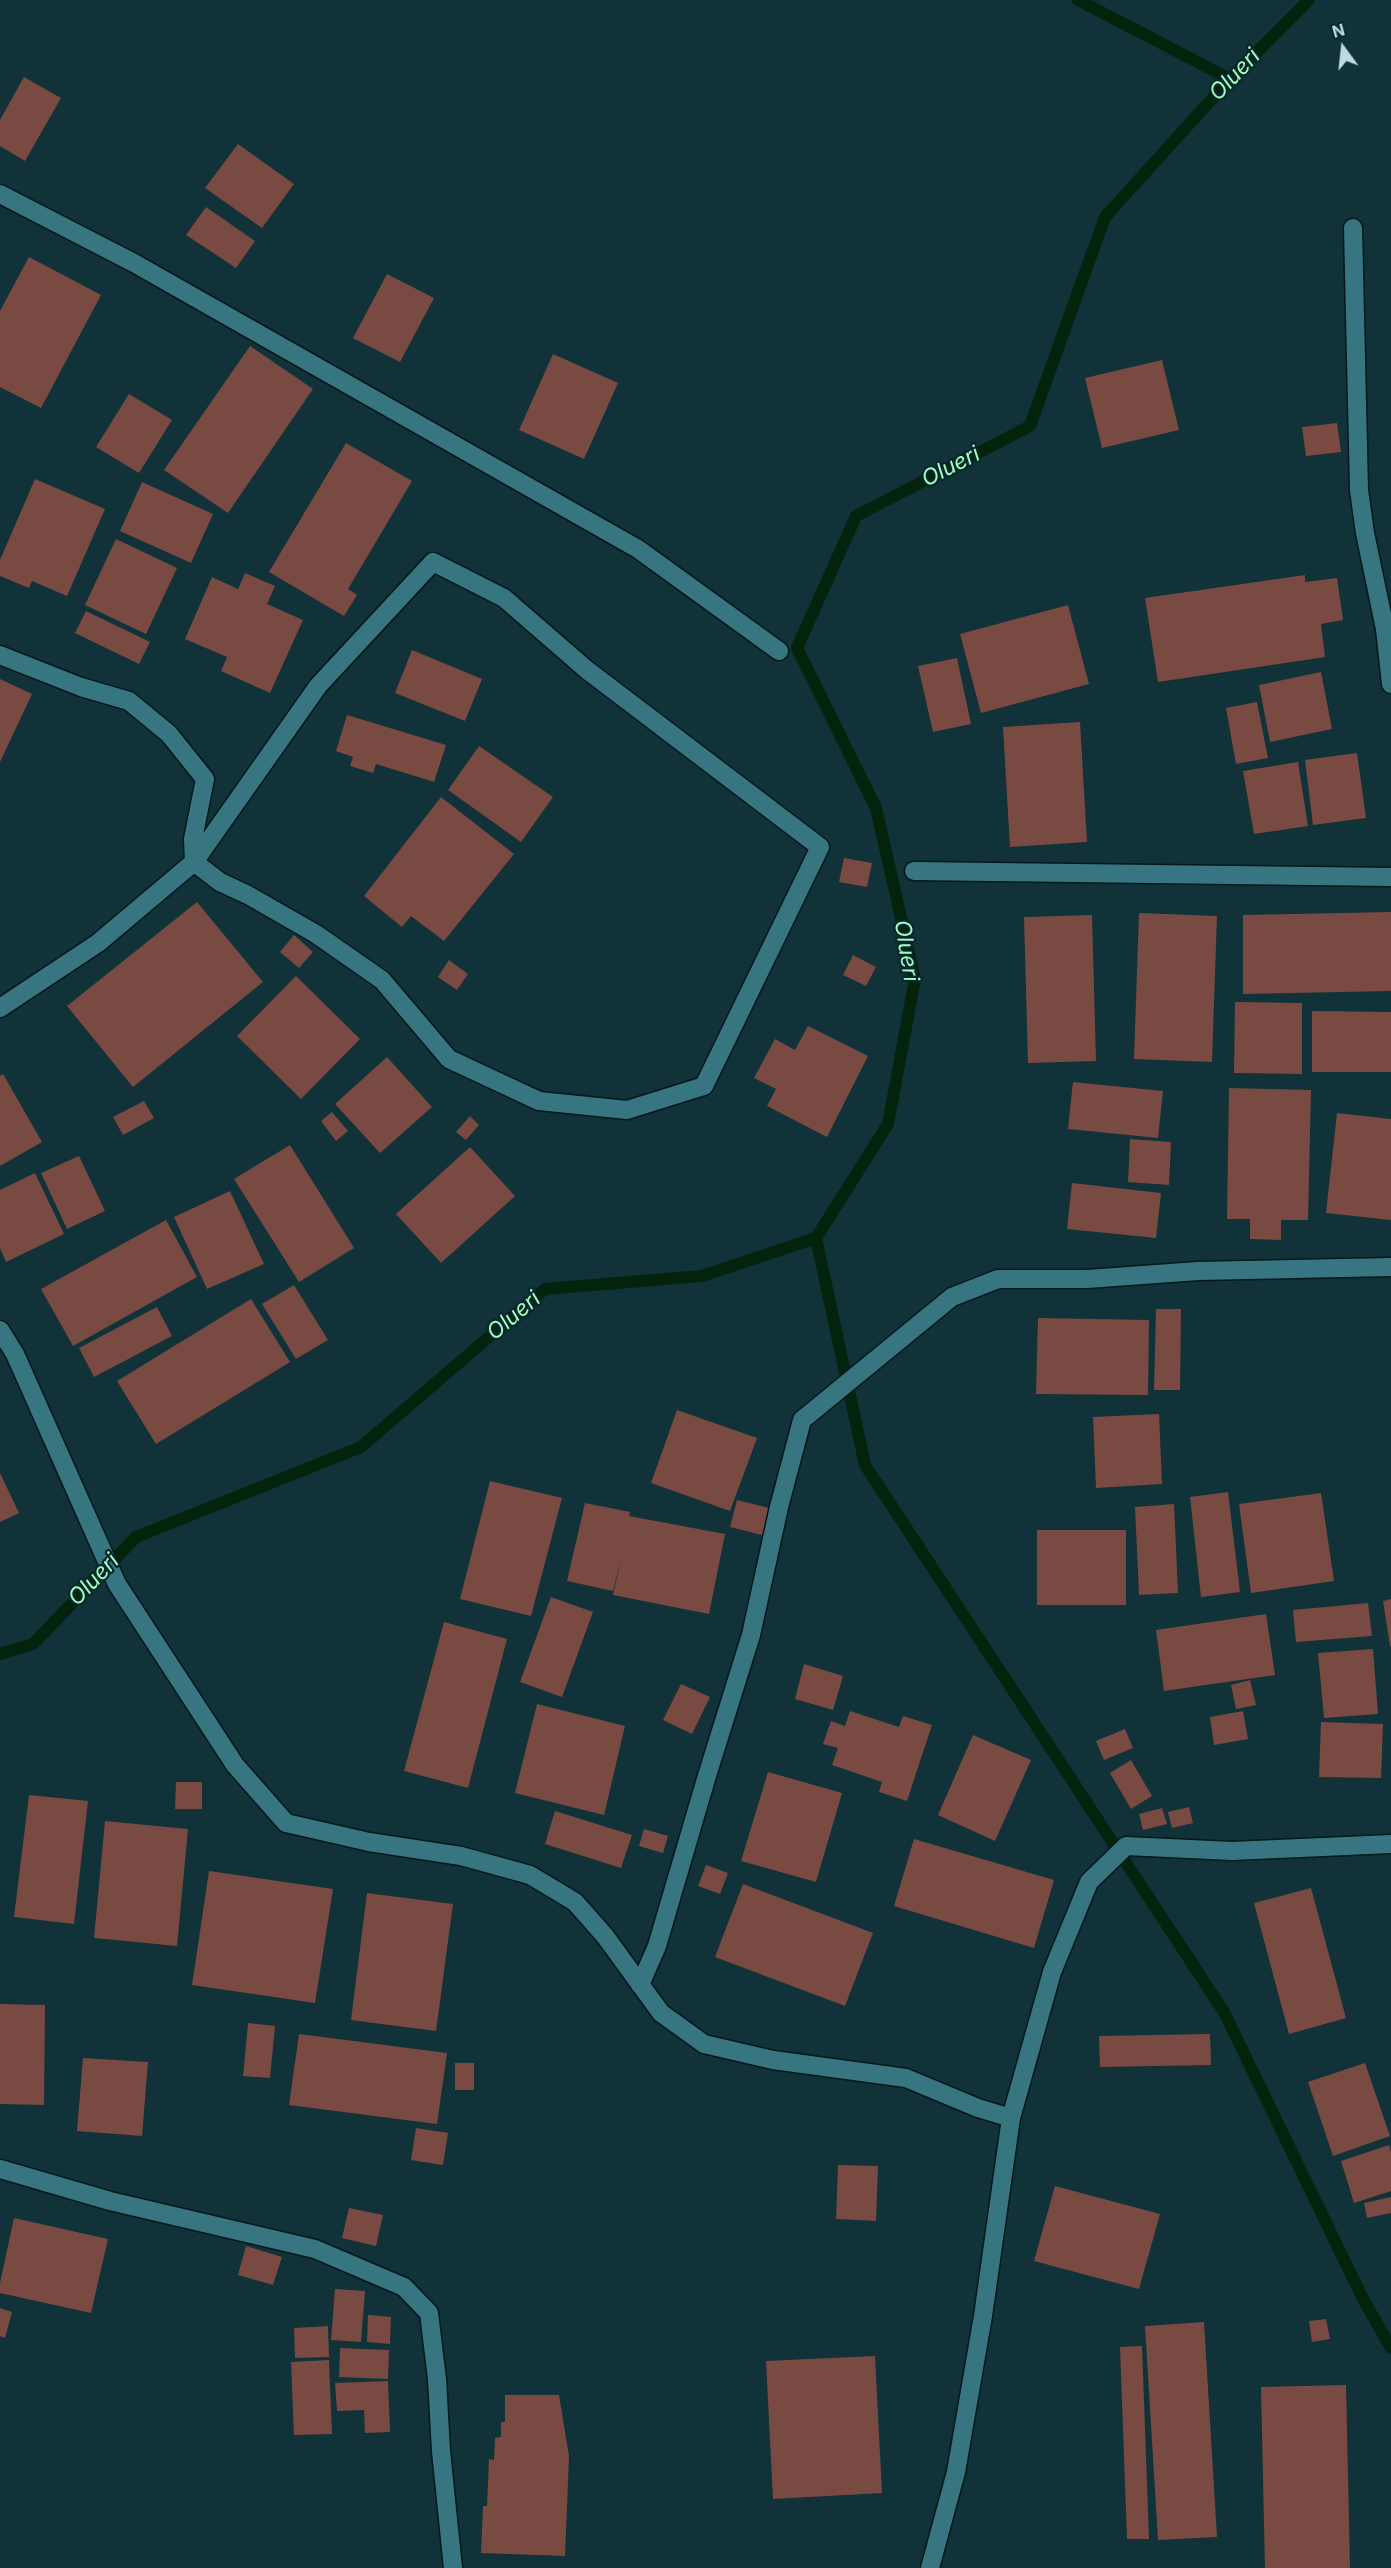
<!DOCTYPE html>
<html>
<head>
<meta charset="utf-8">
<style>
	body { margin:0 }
	#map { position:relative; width:1391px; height:2568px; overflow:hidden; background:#103238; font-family:Inter,sans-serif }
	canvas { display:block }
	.north { position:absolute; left:1313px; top:18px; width:60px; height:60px; -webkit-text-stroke:4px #05282e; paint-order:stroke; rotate:345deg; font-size:16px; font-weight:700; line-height:24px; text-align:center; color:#bddce2 }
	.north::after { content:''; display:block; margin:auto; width:21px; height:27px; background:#bddce2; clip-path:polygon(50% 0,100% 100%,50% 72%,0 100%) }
</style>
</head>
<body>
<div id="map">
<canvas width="1391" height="2568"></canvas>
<div class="north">N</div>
</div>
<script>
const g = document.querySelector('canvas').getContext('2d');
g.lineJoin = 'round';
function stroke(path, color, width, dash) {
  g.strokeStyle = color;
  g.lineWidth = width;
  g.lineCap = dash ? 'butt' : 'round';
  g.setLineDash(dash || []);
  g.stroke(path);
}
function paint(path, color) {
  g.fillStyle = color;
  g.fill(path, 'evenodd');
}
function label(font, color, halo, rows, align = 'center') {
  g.font = font + ' Inter,sans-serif';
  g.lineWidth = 4.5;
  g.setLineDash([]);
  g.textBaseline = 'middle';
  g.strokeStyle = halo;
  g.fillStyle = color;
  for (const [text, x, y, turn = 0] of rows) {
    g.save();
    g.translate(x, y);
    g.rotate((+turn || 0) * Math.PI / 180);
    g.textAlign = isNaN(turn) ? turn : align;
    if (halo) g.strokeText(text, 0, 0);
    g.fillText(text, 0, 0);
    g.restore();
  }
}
stroke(new Path2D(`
	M1078,0l152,79
	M816,1238l49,227 359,547 139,287 28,49
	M0,1654l33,-10 103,-107 225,-90 184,-158 157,-13 114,-38 72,-114 27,-145 -39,-171 -79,-160 59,-132 174,-90 75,-209 125,-138 79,-79`), '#03230d', 12);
paint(new Path2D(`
	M24,77l37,21 -36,63 -25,-15v-26z
	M238,144l56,40 -32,44 -57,-40z
	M206,207l49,34 -19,27 -50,-33z
	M29,257l72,38 -60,113 -41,-21v-76z
	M387,274l47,24 -34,64 -47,-24z
	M250,346l63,43 -85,124 -64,-43z
	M553,354l65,29 -34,76 -65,-29z
	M1162,360l17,70 -77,18 -17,-70z
	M129,394l43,26 -33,53 -43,-26z
	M1337,423l4,29 -35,4 -4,-29z
	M346,443l66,38 -64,108 9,6 -13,21 -75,-44z
	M35,479l70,30 -38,87 -35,-15 -3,7 -29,-12v-16z
	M142,482l71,32 -22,49 -71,-32z
	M116,539l61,29 -31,66 -61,-29z
	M245,573l30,13 -8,18 36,16 -33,73 -49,-22 6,-14 -42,-18 27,-62 26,12z
	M1305,575v7l32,-4 6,42 -22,4 4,33 -167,25 -13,-84z
	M1068,605l21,79 -108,29 -21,-79z
	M86,611l64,31 -11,22 -64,-31z
	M412,650l70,29 -17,42 -70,-28z
	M957,658l14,66 -38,8 -15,-66z
	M1321,672l11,57 -62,13 -11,-57z
	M0,679l32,15 -32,68z
	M1257,702l11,56 -32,6 -10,-56z
	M347,715l99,30 -12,37 -58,-18 -3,9 -23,-7 3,-9 -17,-6z
	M1080,722l7,120 -77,5 -7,-120z
	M479,746l74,51 -32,45 -73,-52z
	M1357,753l9,65 -53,7 -8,-65z
	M1298,762l10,64 -54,8 -11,-63z
	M441,797l73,57 -70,87 -33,-25 -9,11 -38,-31z
	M844,858l28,5 -5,24 -28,-5z
	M197,902l66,80 -130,105 -66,-81z
	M1391,912v79l-148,3v-79z
	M1139,913l78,3 -5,146 -78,-3z
	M1092,915l4,146 -68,2 -4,-146z
	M294,935l19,17 -14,16 -19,-16z
	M853,955l23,12 -10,19 -23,-11z
	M449,960l19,14 -11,16 -19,-13z
	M296,976l64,63 -59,60 -64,-63z
	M1235,1002l67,1v71l-68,-1z
	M1312,1011l79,1v60h-79z
	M808,1026l60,30 -41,81 -60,-31 9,-17 -22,-11 21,-39 20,11z
	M387,1057l45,50 -52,46 -45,-49z
	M3,1074l39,68 -42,24v-90z
	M1073,1082l90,9 -5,47 -90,-9z
	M1229,1088l82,2 -3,130h-27v20l-31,-1v-20h-23z
	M144,1101l10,17 -31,17 -10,-18z
	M332,1112l16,19 -12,10 -15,-20z
	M1337,1113l54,6v101l-65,-7z
	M470,1116l9,9 -13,15 -10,-8z
	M1130,1139l41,3 -2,43 -41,-3z
	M290,1145l64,103 -55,34 -65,-103z
	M470,1147l45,49 -74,67 -45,-49z
	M79,1156l26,55 -38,18 -26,-56z
	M35,1173l29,61 -58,28 -6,-14v-58z
	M1072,1183l89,10 -5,45 -89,-9z
	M230,1191l34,73 -57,25 -33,-72z
	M166,1220l31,57 -124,69 -32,-57z
	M294,1285l34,55 -32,19 -34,-55z
	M251,1299l39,63 -134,82 -39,-63z
	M157,1307l15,29 -78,41 -15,-29z
	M1156,1309h25l-1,81h-26z
	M1038,1318l111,2 -1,75 -112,-1z
	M677,1410l80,28 -27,73 -79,-28z
	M1159,1414l3,70 -66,4 -3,-71z
	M0,1473l19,40 -19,9z
	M490,1481l72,17 -31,118 -71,-17z
	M1228,1492l12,100 -39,5 -11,-100z
	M1321,1493l13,88 -83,12 -12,-89z
	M737,1500l36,9 -7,27 -36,-9z
	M585,1503l45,9 -1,4 96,18 -16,80 -96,-19 8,-36 -8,32 -46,-10z
	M1174,1504l4,89 -39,2 -4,-88z
	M1037,1530h89v75h-89z
	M551,1597l42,15 -31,85 -42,-15z
	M1391,1599v47h-1l-7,-45z
	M1368,1603l4,33 -76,6 -3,-32z
	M1266,1614l9,61 -111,16 -8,-61z
	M444,1622l63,17 -39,149 -64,-17z
	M1373,1649l5,65 -54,4 -6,-65z
	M804,1664l39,12 -10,34 -38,-11z
	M1250,1680l6,25 -20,4 -5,-24z
	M681,1684l29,13 -18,37 -29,-14z
	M537,1704l88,22 -21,89 -89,-22z
	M850,1711l49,16 4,-11 29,9 -25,76 -28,-9 3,-10 -50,-17 6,-17 -15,-4 8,-23 14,5z
	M1243,1711l5,28 -34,6 -4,-28z
	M1321,1722l62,2 -2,54 -62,-1z
	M1125,1729l8,19 -29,12 -8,-19z
	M973,1735l58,25 -36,81 -57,-26z
	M1131,1760l21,36 -21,13 -21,-36z
	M768,1772l74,21 -26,89 -75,-21z
	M176,1782h26v27h-27z
	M29,1795l59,6 -14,123 -60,-7z
	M1189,1807l4,16 -21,5 -4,-16z
	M1162,1808l5,16 -24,6 -4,-16z
	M555,1811l77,24 -11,33 -76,-24z
	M105,1821l83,8 -11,117 -83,-8z
	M644,1829l24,7 -5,17 -24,-7z
	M914,1839l140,41 -20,68 -140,-42z
	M706,1865l22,8 -8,21 -22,-8z
	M209,1871l124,18 -18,114 -123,-18z
	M743,1884l130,49 -28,73 -130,-49z
	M1311,1888l35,130 -57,16 -35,-131z
	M367,1893l86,11 -17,127 -85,-11z
	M0,2004l45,1 -1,100 -44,-1z
	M248,2023l27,3 -5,52 -27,-2z
	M299,2034l148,19 -10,71 -148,-19z
	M1210,2034l1,31 -111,2 -1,-31z
	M83,2058l65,4 -6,74 -65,-5z
	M455,2063h19v27h-19z
	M1365,2063l25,73 -57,20 -25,-74z
	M416,2128l32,5 -5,32 -32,-5z
	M1389,2145l2,7v39l-37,12 -13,-42z
	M838,2165l40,1 -2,55 -40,-2z
	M1055,2186l105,28 -21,75 -105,-28z
	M1391,2197v16l-24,5 -3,-15z
	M349,2208l34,7 -7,31 -34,-8z
	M14,2218l94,21 -17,74 -91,-20v-10z
	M246,2246l36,11 -9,28 -35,-10z
	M335,2289l30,2 -4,51 -30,-2z
	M0,2308l12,4 -7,26 -5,-2z
	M368,2315l23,2 -1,27 -23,-2z
	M1326,2319l4,20 -18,3 -3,-21z
	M1204,2322l13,215 -59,3 -13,-214z
	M328,2326l1,31 -34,1 -1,-30z
	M1142,2346l7,193h-22l-7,-192z
	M340,2348l49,2 -1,29 -49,-2z
	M875,2356l7,137 -109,6 -7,-138z
	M329,2360l3,74 -38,1 -3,-73z
	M388,2381l2,51 -25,1 -1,-23 -27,1 -2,-28z
	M1346,2385l4,183h-85l-4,-181z
	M505,2395h54l10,61 -4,100 -84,-3 2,-47h4l2,-47 5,1 1,-22 6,-1v-15h4z`), '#794a41');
const street = new Path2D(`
	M0,194l134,69 504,286 141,102
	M1353,228l6,262 6,43 20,96 6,55
	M0,655l81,32 48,14 40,33 36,45 -12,60 1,23 124,-176 115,-124 71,36 83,72 233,177 -116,239 -77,24 -88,-9 -90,-42 -67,-79 -66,-46 -68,-39 -28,-13 -26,-20 -96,81 -98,65
	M914,871l477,6
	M0,1330l15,24 102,230 118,181 51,58 83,19 92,14 69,19 45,27 30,34 56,77 43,31 69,16 133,18 72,30 33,10
	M640,1985l17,-39 49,-167 45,-144 28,-128 23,-87 150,-123 46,-18h89l111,-8 193,-4
	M0,2169l110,32 205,48 89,38 25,26 8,66 4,72 12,117
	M930,2568l26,-96 27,-156 28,-198 41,-146 37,-90 37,-36 106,5 159,-7`);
stroke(street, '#05181c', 21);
stroke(street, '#377681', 18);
label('italic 22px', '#a5fcb9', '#05282e', [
	["Olueri",1235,75,-46],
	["Olueri",951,467,-27],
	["Olueri",906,951,81],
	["Olueri",514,1316,-40],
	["Olueri",94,1580,-46]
]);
</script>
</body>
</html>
